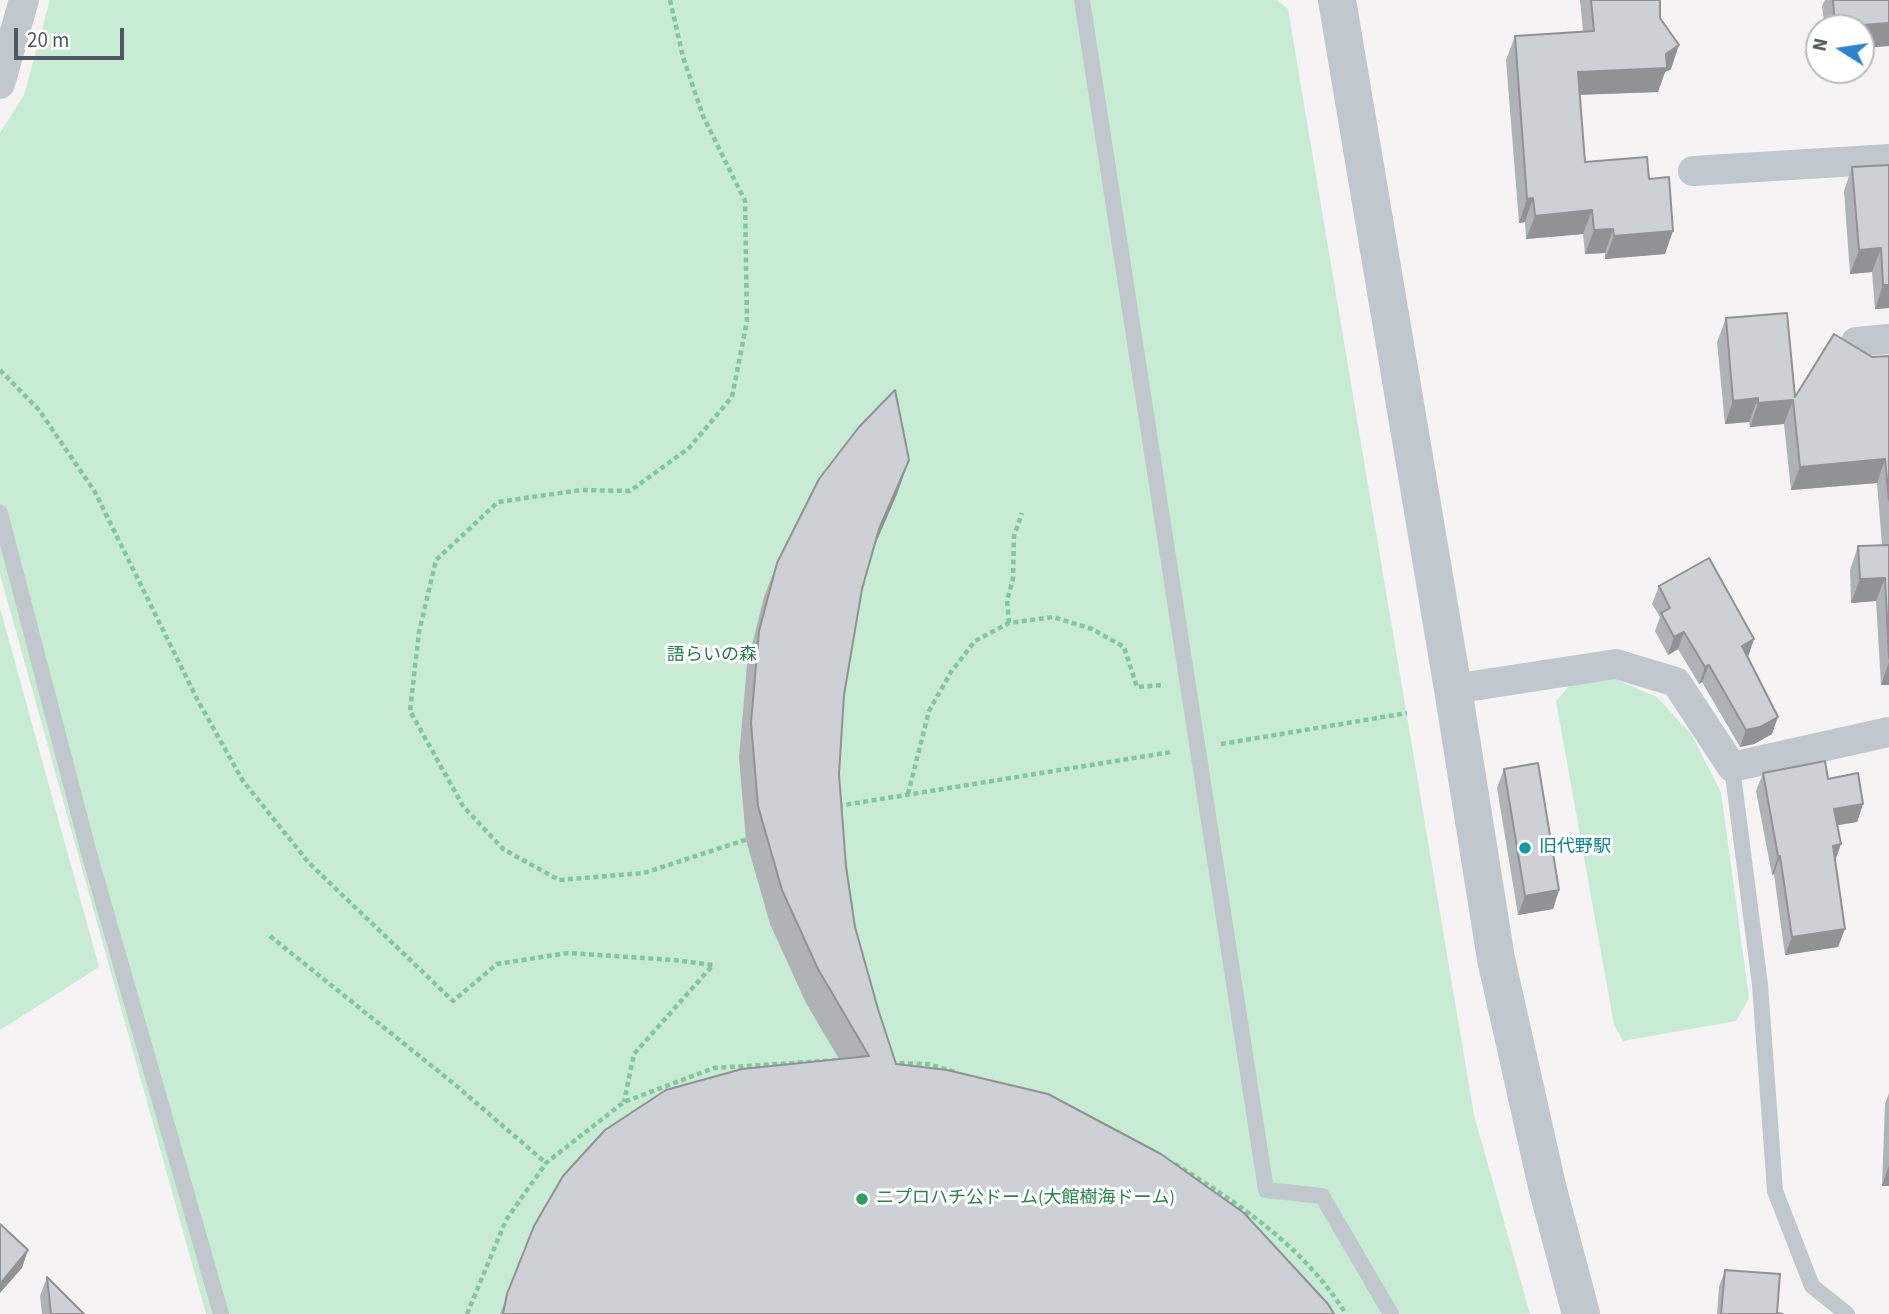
<!DOCTYPE html>
<html>
<head>
<meta charset="utf-8">
<style>
	body { margin:0 }
	#map { position:relative; width:1889px; height:1314px; overflow:hidden; background:#f5f3f3; font-family:"Source Sans 3",sans-serif }
	canvas { display:block }
	.north { position:absolute; left:1805px; top:14px; width:70px; height:70px; box-sizing:border-box; background:#fff; border:2px solid #b7bcbf; border-radius:50%; rotate:282deg; font-size:19px; font-weight:700; line-height:28px; text-align:center; color:#4c575f }
	.north::after { content:''; display:block; margin:auto; width:24px; height:32px; background:#2f81d2; clip-path:polygon(50% 0,100% 100%,50% 72%,0 100%) }
	.scale { position:absolute; left:14px; top:28px; width:110px; height:32px; box-sizing:border-box; border:4px solid #4c575f; border-top:0; padding-left:9px; font-size:21px; line-height:24px; white-space:nowrap; color:#4c575f; -webkit-text-stroke:5px #fff; paint-order:stroke }
</style>
</head>
<body>
<div id="map">
<canvas width="1889" height="1314"></canvas>
<div class="north">N</div>
<div class="scale">20 m</div>
</div>
<script>
const g = document.querySelector('canvas').getContext('2d');
g.lineJoin = 'round';
function paint(path, color) {
  g.fillStyle = color;
  g.fill(path, 'evenodd');
}
function stroke(path, color, width, dash) {
  g.strokeStyle = color;
  g.lineWidth = width;
  g.lineCap = dash ? 'butt' : 'round';
  g.setLineDash(dash || []);
  g.stroke(path);
}
function label(font, color, halo, rows, align = 'center') {
  g.font = font + ' "Source Sans 3","Noto Sans JP",sans-serif';
  g.lineWidth = 6;
  g.setLineDash([]);
  g.textBaseline = 'middle';
  g.strokeStyle = halo;
  g.fillStyle = color;
  for (const [text, x, y, turn = 0] of rows) {
    g.save();
    g.translate(x, y);
    g.rotate((+turn || 0) * Math.PI / 180);
    g.textAlign = isNaN(turn) ? turn : align;
    if (halo) g.strokeText(text, 0, 0);
    g.fillText(text, 0, 0);
    g.restore();
  }
}
paint(new Path2D(`
	M50,0h1227l11,9 186,1106 56,199h-1324l-206,-740v-441l24,-38z
	M0,608l99,359 -99,63z
	M1615,679l42,18 34,37 30,58 28,206 -13,23 -113,20 -9,-16 -58,-324 18,-20z`), '#c8ecd3');
stroke(new Path2D(`
	M670,0l13,57 20,59 42,85 2,120 -15,76 -43,51 -59,43 -49,-1 -83,12 -62,58 -17,72 -9,79 53,95 40,43 56,31 85,-7 107,-35
	M0,370l39,40 56,82 102,207 46,82 66,82 144,138 44,-37 71,-11 106,7 39,5 -79,89 -10,48
	M1009,623l-2,-23 6,-21 1,-43 8,-23
	M1221,744l186,-31
	M908,794l21,-83 22,-39 24,-31 34,-18 44,-6 39,12 32,18 13,40 26,-2
	M838,806l333,-54
	M270,936l183,147 93,80
	M891,1063l37,1 30,9
	M1175,1164c67,42 128,82 171,150
	M467,1314l39,-94 40,-57 78,-61 90,-34 126,-8`), '#83c7a1', 4.5, [5, 3.5]);
stroke(new Path2D(`
	M1082,0l184,1190 56,6 69,118
	M0,513l89,340 132,461
	M1732,767l28,218 15,206 37,95 35,28`), '#c0c8cd', 16);
stroke(new Path2D(`
	M0,84l24,-84
	M1693,171l196,-12
	M1856,342l33,-3
	M1453,689l163,-25 60,18 56,85 157,-35`), '#c0c8cd', 30);
stroke(new Path2D(`
	M1337,0l116,689 43,270 51,227 34,128`), '#c0c8cd', 38);
paint(new Path2D(`
	M1580,0h80v18l11,51 -6,3 -7,20 -79,3 6,67 64,17 16,75 -60,5v-6l-20,1 -2,-20 -57,5 -1,-17 -6,1 -13,-163 9,-24 68,-5z
	M1825,0h64v46l-28,2v-20h-36l-3,-22z
	M1889,165v143l-14,1 -3,-37 -22,2 -6,-83 8,-24z
	M1726,318l69,79 77,-40 17,-1v329h-8l-5,-84 -25,2 -1,-33 8,-24 24,-1 -5,-62 -86,7 -7,-66 -34,3 -1,-5 -24,2 -8,-82z
	M909,460l-12,34 -22,51 -13,44 -18,106 -5,79 7,92 9,61 23,82 18,55 438,250h-834l34,-88 305,-167 -33,-56 -36,-79 -24,-84 -7,-83 8,-92 17,-68 13,-34z
	M1659,586l88,71 25,77 -18,10 -14,3 -38,-65 -3,2 -21,-35 -10,6 -13,-24 5,-14 -8,-13z
	M1504,769l55,121 -6,19 -35,6 -21,-127z
	M1763,773l65,6 35,25 -6,18 -20,3 4,19 -6,17 3,86 -53,8 -11,-81 -2,1 -16,-84z
	M1889,1093v93h-7l3,-82z
	M1725,1270l52,43 6,1h-66l2,-27z
	M47,1277l37,37h-42l-2,-18z`), '#b0b3b6');
paint(new Path2D(`
	M1889,23v23l-28,2v-20h-26z
	M1679,45l-8,24 -6,3 -7,20 -89,3 9,-23 88,-18z
	M1533,198l-8,24 -6,1 8,-24z
	M1592,210l-9,24 -57,5 9,-23z
	M1613,229l-8,24 -20,1 9,-24z
	M1673,231l-8,23 -60,5 9,-23z
	M1881,248l-9,24 -22,2 9,-24z
	M1883,285h6v23l-14,1z
	M1758,398l-9,24 -24,2 8,-23z
	M1793,400l-9,24 -34,3 8,-24z
	M1885,459l-8,24 -86,7 9,-23z
	M909,460l-12,34 -30,69 12,-34z
	M1885,578l-9,23 -25,2 9,-24z
	M1684,632l-6,17 -10,6 6,-18z
	M1754,639l-6,18 -6,-11z
	M1889,662v23h-8z
	M1709,665l-7,17 -3,2 6,-17z
	M1778,717l-6,17 -18,10 -14,3 6,-17z
	M1863,804l-6,18 -30,5 7,-18z
	M1841,844l-7,19 -1,-17z
	M1778,856h2l-6,18 -2,1z
	M1559,890l-6,19 -35,6 7,-19z
	M1845,929l-7,18 -53,8 7,-18z
	M1889,1165v21h-7z
	M28,1250l-6,18 -22,25v-9z`), '#909294');
const building = new Path2D(`
	M1591,0h69v18l19,27 -13,9 1,14 -89,4 7,90 62,-5 2,22 20,-2 4,54 -59,5 -1,-7 -19,1 -2,-20 -57,6 -2,-18 -6,1 -12,-163 79,-5z
	M1833,0h56v23l-54,4z
	M1889,165v120h-6l-2,-37 -22,2 -7,-83z
	M1787,313l8,84 39,-63 38,23 17,-1v144l-4,-41 -85,8 -7,-67 -35,3v-5l-25,3 -7,-83z
	M895,390l14,70 -30,69 -17,60 -18,106 -5,79 7,92 9,61 23,82 18,55 51,6 101,24 113,60 83,59 84,91 6,10h-831l4,-20 27,-68 29,-50 42,-46 61,-40 76,-21 127,-13 -51,-87 -36,-79 -24,-84 -7,-83 8,-92 18,-68 42,-84 40,-52z
	M1889,545v113l-4,-80 -25,1 -2,-33z
	M1709,558l45,81 -12,7 36,71 -18,10 -14,3 -37,-65 -4,2 -21,-35 -10,5 -13,-24 9,-5 -11,-22z
	M1825,761l3,18 30,-6 5,31 -29,5 7,35 -8,2 12,83 -53,8 -12,-81h-2l-15,-83z
	M1538,763l21,127 -34,6 -21,-127z
	M0,1224l28,26 -28,34z
	M1725,1270l55,4 -3,39 6,1h-62z
	M47,1277l37,37h-33z`);
paint(building, '#cdd0d4');
stroke(building, '#909294', 2);
for (const [x, y, r, color] of [
	[1525,848,7,"#0f9aa8"],
	[862,1199,7,"#2e9e5b"]
]) {
  const dot = new Path2D();
  dot.arc(x, y, r, 0, 2 * Math.PI);
  g.fillStyle = color;
  g.fill(dot);
  stroke(dot, '#fff', 2.5);
}
label('18px', '#237a49', '#fff', [
	["語らいの森",712,656]
]);
label('18px', '#0d838f', '#fff', [
	["旧代野駅",1539,848]
], 'left');
label('18px', '#27864d', '#fff', [
	["ニプロハチ公ドーム(大館樹海ドーム)",876,1199]
], 'left');
</script>
</body>
</html>
